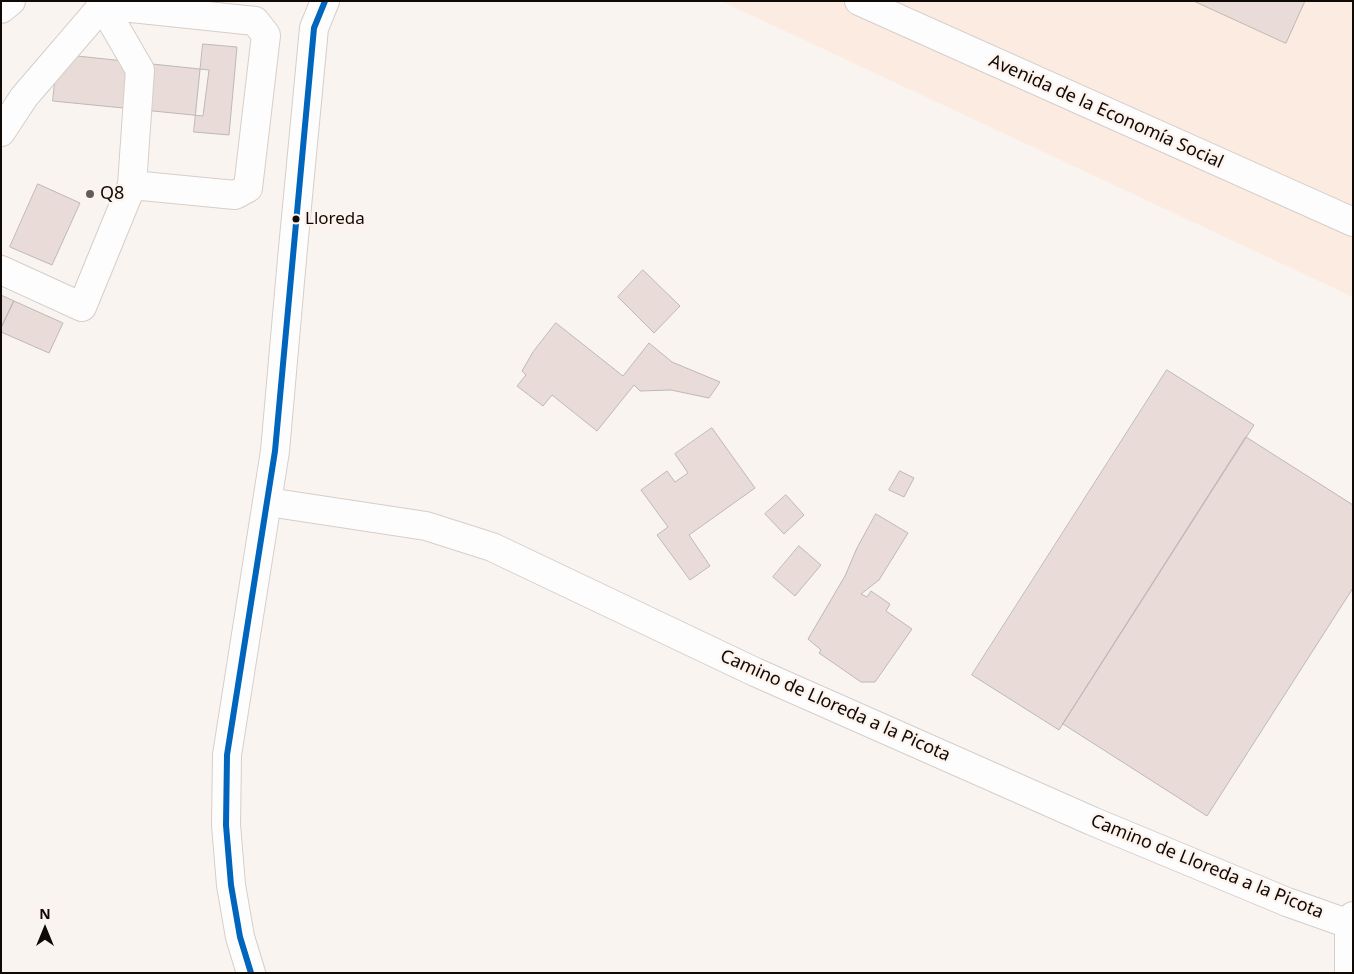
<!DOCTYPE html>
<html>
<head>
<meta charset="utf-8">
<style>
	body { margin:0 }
	#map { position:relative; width:1354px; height:974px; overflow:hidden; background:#faf4f0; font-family:"Noto Sans",sans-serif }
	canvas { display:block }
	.frame { position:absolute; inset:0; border:2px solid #100a07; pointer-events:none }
	.north { position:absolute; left:20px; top:904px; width:50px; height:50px; -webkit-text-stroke:4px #fef3ec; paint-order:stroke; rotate:0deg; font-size:14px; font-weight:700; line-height:20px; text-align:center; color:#100a07 }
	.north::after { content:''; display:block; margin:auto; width:18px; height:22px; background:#100a07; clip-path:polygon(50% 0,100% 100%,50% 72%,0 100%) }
</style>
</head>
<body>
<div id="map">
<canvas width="1354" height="974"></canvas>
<div class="frame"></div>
<div class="north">N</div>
</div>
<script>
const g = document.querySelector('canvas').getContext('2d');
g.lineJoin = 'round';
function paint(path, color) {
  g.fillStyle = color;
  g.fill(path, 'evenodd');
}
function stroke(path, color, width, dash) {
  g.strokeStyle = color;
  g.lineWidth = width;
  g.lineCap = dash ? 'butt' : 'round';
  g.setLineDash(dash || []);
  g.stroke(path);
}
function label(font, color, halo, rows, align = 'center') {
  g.font = font + ' "Noto Sans",sans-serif';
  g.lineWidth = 4.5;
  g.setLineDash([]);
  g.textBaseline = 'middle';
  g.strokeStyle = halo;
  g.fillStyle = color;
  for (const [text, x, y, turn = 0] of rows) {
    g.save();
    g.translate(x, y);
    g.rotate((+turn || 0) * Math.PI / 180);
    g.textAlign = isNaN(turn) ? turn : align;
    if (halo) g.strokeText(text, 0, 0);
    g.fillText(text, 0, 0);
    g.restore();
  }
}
paint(new Path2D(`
	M721,1h632v296z`), '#fcebe1');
const building = new Path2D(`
	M1194,1h111l-19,42z
	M203,44l34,3 -8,88 -35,-3z
	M58,54l151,16 -6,46 -150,-15z
	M38,184l42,19 -28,62 -42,-18z
	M643,270l37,36 -26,27 -36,-36z
	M1,295l13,6 -13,27z
	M14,301l49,22 -14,30 -48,-21v-4z
	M556,323l67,53 26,-33 23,19 48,20 -11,16 -38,-8 -31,1 -6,-6 -37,46 -45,-36 -9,11 -26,-20 9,-11 -4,-4 11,-19z
	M1167,370l87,55 -195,305 -87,-55z
	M712,428l43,60 -66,47 21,31 -20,14 -33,-45 11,-8 -27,-37 26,-19 8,11 13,-9 -13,-19z
	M1246,437l107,68v83l-146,228 -144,-92z
	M900,471l14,7 -10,19 -15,-7z
	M786,495l18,20 -20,19 -19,-20z
	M876,514l32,19 -29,47 -18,14 6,3 4,-6 19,13 -4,7 26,18 -37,53h-14l-42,-29 2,-3 -13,-11 37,-63 12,-28z
	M799,546l22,19 -26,31 -22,-19z`);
paint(building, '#e8dbd8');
stroke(building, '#beb8b5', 1);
const minor = new Path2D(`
	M859,1l494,221
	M103,5l152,16 11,14 -18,153 -13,7 -103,-10
	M1,9l10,-8
	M1,132l23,-35 79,-92
	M1,270l81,37 50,-122 8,-115 -40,-69
	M268,502l158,24 66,21 263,125 337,149 195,81 62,22
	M251,973l-11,-36 -9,-52 -5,-60 1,-70 48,-304 17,-192 22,-231 11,-27
	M1349,973v-49l4,-8`);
stroke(minor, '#d5ceca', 30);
stroke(minor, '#fefdfd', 28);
stroke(new Path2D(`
	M251,973l-11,-36 -9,-52 -5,-60 1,-70 48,-304 39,-423 11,-27`), '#0065bd', 6);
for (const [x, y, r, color] of [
	[90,194,5,"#625c59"],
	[296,219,4.5,"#100a07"]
]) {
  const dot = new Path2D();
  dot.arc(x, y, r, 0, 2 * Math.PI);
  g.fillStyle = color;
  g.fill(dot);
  stroke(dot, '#fef3ec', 2);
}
label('17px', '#100a07', '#fef3ec', [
	["Lloreda",305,219]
], 'left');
label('18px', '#100a07', '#fef3ec', [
	["Avenida de la Economía Social",1106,112,24],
	["Camino de Lloreda a la Picota",835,706,24],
	["Camino de Lloreda a la Picota",1207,867,22]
]);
label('18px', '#100a07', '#fef3ec', [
	["Q8",100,194]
], 'left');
</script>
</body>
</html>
